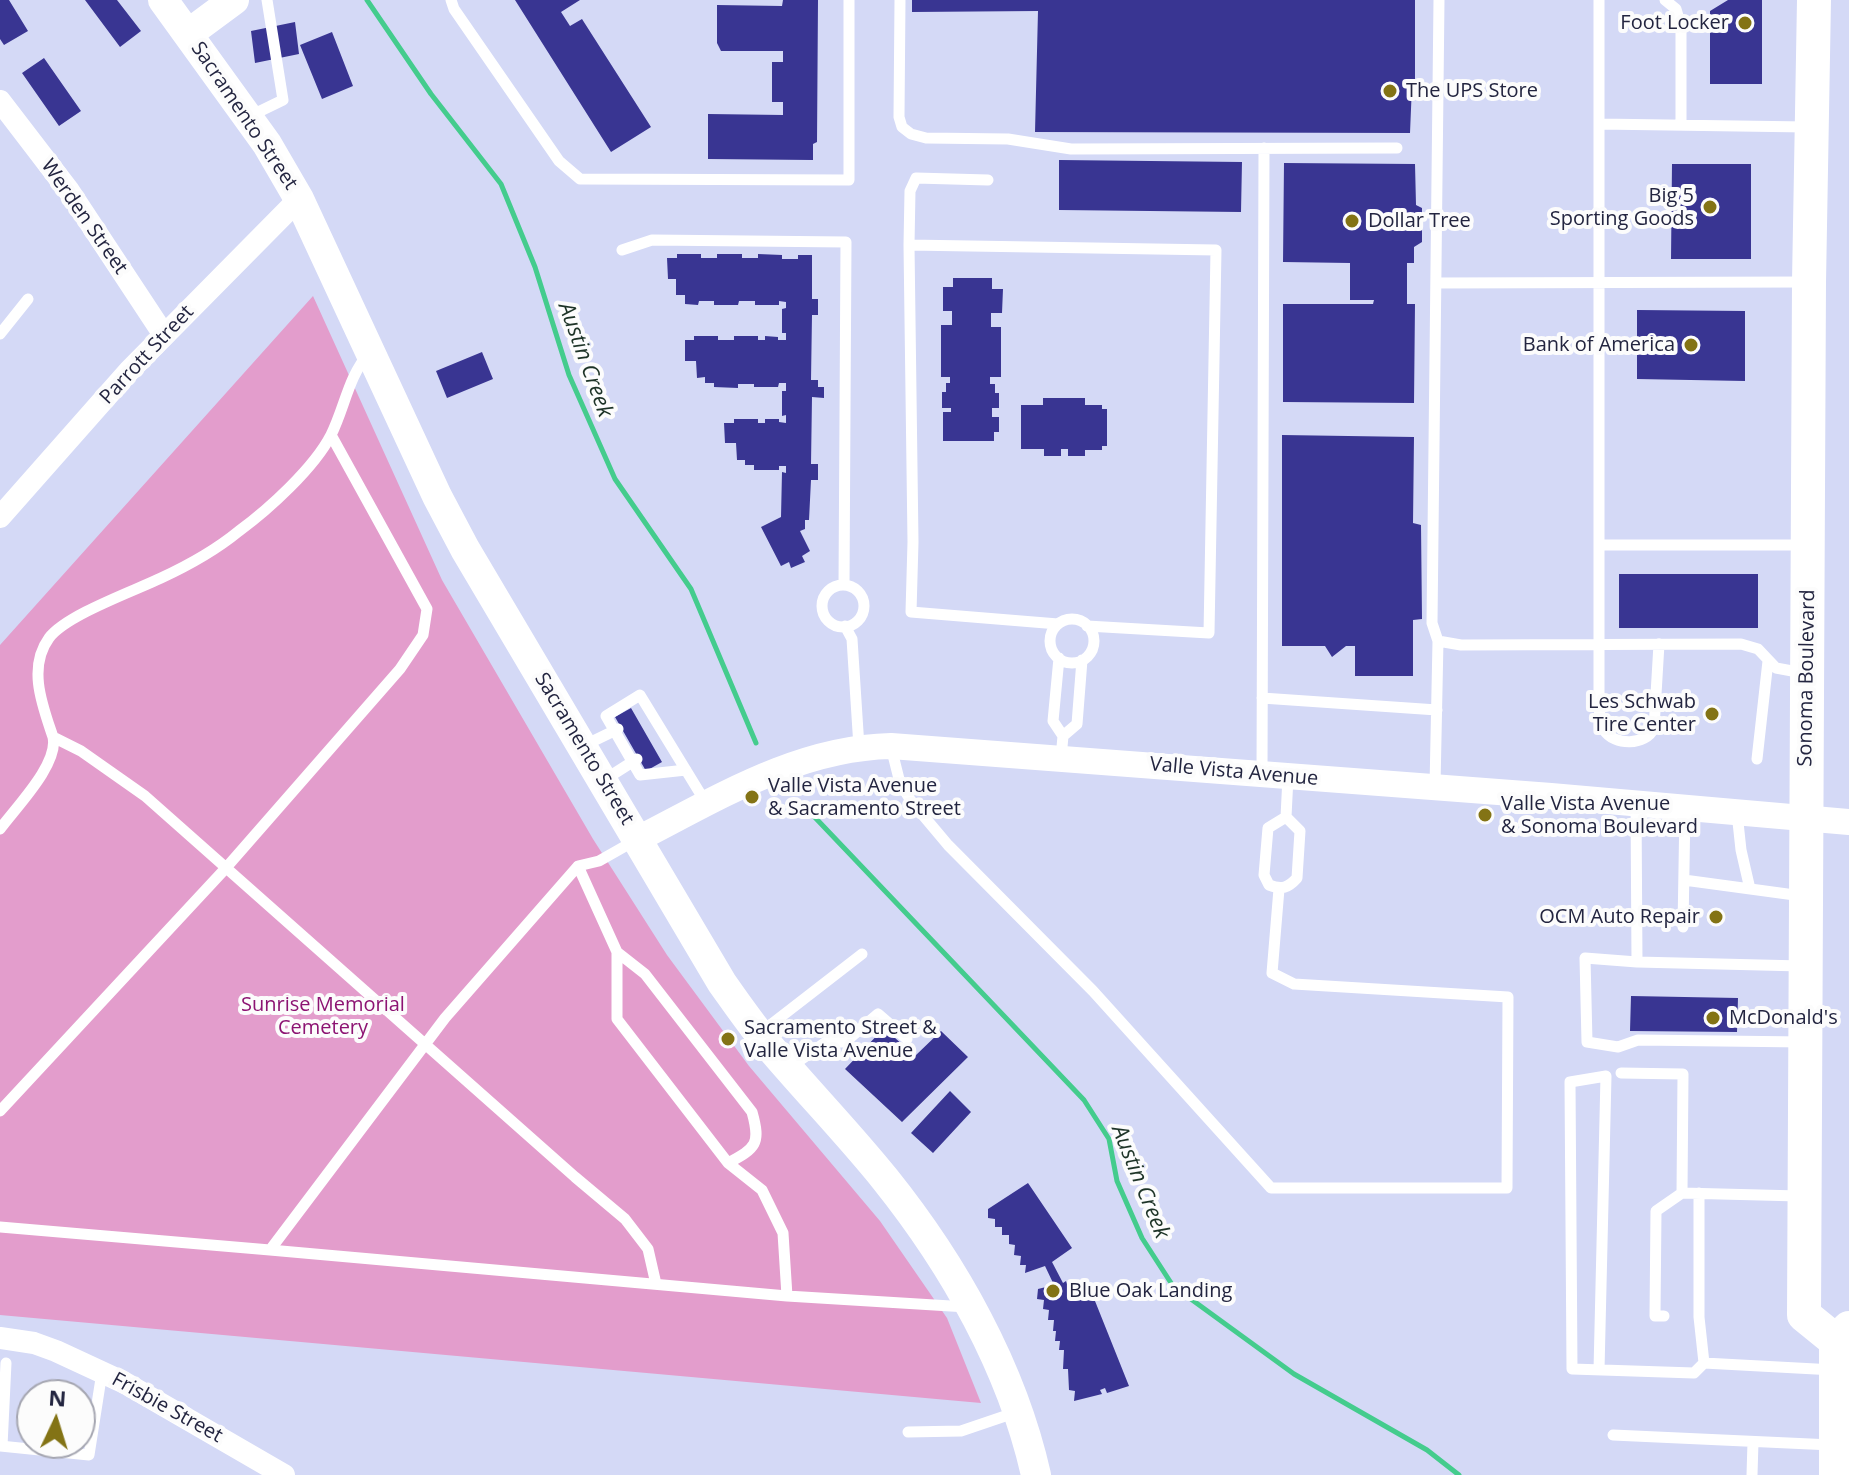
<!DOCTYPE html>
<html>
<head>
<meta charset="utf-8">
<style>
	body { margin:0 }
	#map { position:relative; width:1849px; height:1475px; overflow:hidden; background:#d4d9f6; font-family:"Open Sans",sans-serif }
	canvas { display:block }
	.north { position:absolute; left:16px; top:1379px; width:80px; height:80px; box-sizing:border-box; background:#fcfcfc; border:2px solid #a5a6b1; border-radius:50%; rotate:4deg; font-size:22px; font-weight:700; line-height:32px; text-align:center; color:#232540 }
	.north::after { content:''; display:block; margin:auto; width:28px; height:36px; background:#837315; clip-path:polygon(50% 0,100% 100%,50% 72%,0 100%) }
</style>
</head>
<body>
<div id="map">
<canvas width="1849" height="1475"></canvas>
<div class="north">N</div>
</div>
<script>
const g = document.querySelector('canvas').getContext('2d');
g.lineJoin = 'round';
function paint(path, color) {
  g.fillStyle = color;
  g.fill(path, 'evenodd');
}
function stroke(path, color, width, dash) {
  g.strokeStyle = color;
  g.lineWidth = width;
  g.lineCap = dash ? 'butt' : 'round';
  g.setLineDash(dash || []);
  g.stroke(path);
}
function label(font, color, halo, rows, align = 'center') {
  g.font = font + ' "Open Sans",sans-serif';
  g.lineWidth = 8;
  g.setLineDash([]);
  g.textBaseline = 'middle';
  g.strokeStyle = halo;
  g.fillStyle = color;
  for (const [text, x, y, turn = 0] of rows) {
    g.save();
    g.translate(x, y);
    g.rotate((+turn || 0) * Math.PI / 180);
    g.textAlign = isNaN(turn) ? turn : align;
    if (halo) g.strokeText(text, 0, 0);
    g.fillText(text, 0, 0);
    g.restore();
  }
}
paint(new Path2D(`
	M313,296l129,284 151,259 74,116 82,111 131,155 67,97 34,85 -981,-88v-670z`), '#e39dcc');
stroke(new Path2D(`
	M367,0l64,94 70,90 34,83 34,108 46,104 76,110 65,154
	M806,808l278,292 25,39 8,42 25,57 31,48 121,88 133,76 32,25`), '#44cc8d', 5);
paint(new Path2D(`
	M0,0h9l19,31 -24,14 -4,-6z
	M85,0h32l24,31 -21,16z
	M515,0h65l-19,12 9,14 12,-7 69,108 -40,25z
	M783,0h35l-1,142 -4,2v16l-105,-1v-45l75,1v-13h-11v-40h11v-11h-62l-4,-8v-38l65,1z
	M912,0h503v85h-3l-2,48 -375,-1 3,-121 -126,1z
	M1728,0h34v84h-52v-73z
	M295,22l4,32 -44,9 -4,-32z
	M332,32l21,54 -31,13 -22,-54z
	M44,58l37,53 -22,15 -37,-53z
	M1059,160l183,2 -1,50 -182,-2z
	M1284,163l131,1 1,41 6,3v34l-8,5v16h-7v41h8l-1,99 -131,-1v-98h90l1,-4h-24v-37l-67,-1z
	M1672,164h79v95h-80z
	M677,254h24v4h16v-4h25v4h16v-4l24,1v4h16v-4h14v44h6v16h-6l-1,65h7v7h6v11l-12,-1 -1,67h7v16h-7l-2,40h-4v9l-5,2 10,20 -8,5 3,6 -14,6 -2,-6 -8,4 -20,-39 20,-10 1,-45 4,1v-7h-7v4h-25v-5h-9v-5h-8l-1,-17h-11l-1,-20h10v-4h24v4h7v-4h14v3l7,1v-8l-4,1v-25h4v-8h-7l-1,4h-24v-3h-16v4l-24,-1v-4h-9v-6l-8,1 -1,-17h-11v-21h9v-4h24v4h16v-4h24v4h7v-4l13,1v3h8v-7h-4v-24l4,-1v-6l-7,-1v4h-24v-4h-16l-1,4h-24v-4h-15l-1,4 -13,-1v-9h-9v-16h-8l-1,-21h10z
	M953,278h39v11h11l-1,24h-11v14h10v50h-11v7h5v9h4v15h-7v9h7v15h-5v9h-51v-29h8v-4h-9v-16h4v-9h4v-6h-9v-52h11v-14h-9v-24h10z
	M1637,310l108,1v70l-108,-2z
	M482,352l11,27 -46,19 -11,-27z
	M1043,398h42v7h17v4h5v37h-5v4h-17v6h-17v-7h-7v7h-17v-7h-23v-44h22z
	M1282,435l132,2 -1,86 8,2 1,94 -9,1v56h-58v-30h-9l-14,11 -7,-11h-43z
	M1619,574h139v54h-139z
	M631,708l31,54 -16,9 -31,-54z
	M1631,996l107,2 -1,34 -107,-1z
	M884,1028l31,28 26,-25 27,26 -66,65 -57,-53z
	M950,1091l21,21 -38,41 -22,-20z
	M1028,1183l44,65 -20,14 11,21 3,-2 4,12 19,-7 40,100 -22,7 -2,-5 -5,2 2,4 -28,7 1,-10 -6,-1 -1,-21h-5l1,-19h-5l1,-9h-5l1,-10h-3l1,-11h-6l1,-10 -6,-1 1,-9 -7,-1 1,-10 16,-4 -9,-19 -20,7 1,-8h-6l1,-9 -7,-1 1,-10 -6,-1v-9h-7v-8h-7v-8l-7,-1v-9z`), '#393592');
stroke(new Path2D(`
	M451,0l3,9 105,152 21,18 269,1v-180
	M900,0l-1,117 3,10 9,7 15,4 82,1 63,10 326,-1
	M1439,0l-7,623 6,18 23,4 280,-1 17,5 18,19 27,5
	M1599,0v698c1,10 -1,23 5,32 10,16 42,16 50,-2l5,-84
	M1665,0l11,9 5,17v99
	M248,117l35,-17 -16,-100
	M1599,124l208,3
	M988,180l-72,-2 -6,13 -1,54 307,5 -7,383 -122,-7
	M909,245l4,297 -2,70 147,12
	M622,250l30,-10 194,2 -2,343
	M1436,283l368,-1
	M0,334l28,-35
	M369,353c-21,24 -24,54 -38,82 -17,33 -62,74 -92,96 -22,18 -52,35 -78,47 -27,13 -95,37 -112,60 -22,30 -6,69 4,99l28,14 64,45 430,381 50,42 23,30 8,35
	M1599,545h205
	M822 606a21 21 0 1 1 42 0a21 21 0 1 1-42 0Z
	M1050 641a22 22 0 1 1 44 0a22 22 0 1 1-44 0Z
	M845,626l7,13 7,108
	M1059,658l-6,63 10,15 -2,22
	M1262,698l175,12
	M1063,736l14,-12 5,-64
	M583,746l35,-17
	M891,747l9,36 11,18 37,44 145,146 178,197h236l1,-191 -214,-13 -22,-11 7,-84
	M1757,759l11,-98
	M686,770l-46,5 -34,-59 34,-21 66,108
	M1262,774l2,-626
	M604,780l33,-21
	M1435,786l3,-145
	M1636,804l1,158 165,4
	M1737,813l4,37 9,39
	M1286,817l-18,11 -4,47 5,10c13,5 19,3 28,-7l3,-47 -14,-14 2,-40
	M0,829c16,-22 59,-65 53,-92
	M578,866l39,86v67l111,144 34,27 21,43 4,63
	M1684,880l118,16
	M1683,927l2,-119
	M617,952l28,22 107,138c9,32 4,36 -24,51
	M1637,962l-52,-4 2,84 31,5 20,-7 166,2
	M760,1033l102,-79
	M789,1068l37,-26h19l33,-28 29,25
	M1621,1073l62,1 -1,119 117,3
	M0,1111l225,-242 175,-200 23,-34 4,-26 -96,-174
	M1699,1193v124l5,46
	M0,1227l270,23 175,-232 133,-152 21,-5 37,-21
	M270,1250l517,46 180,11
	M1664,1316h-9l1,-105 26,-18
	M1599,1370l7,-294 -36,6 2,287 122,4 10,-10 130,7
	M908,1432l53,-1 56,-19
	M1613,1435l219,10
	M0,1446l89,9 13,-83
	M2,1446l4,-83
	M1752,1475l1,-33`), '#fff', 11);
stroke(new Path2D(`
	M0,101l69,90 95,144
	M0,517l129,-146 170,-172
	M0,1338l34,5 22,8 69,32 159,92`), '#fff', 22);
stroke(new Path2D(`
	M638,839c80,-41 160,-91 253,-93l660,50 298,26`), '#fff', 26);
stroke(new Path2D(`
	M163,0l104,144 32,55 138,297 28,53 257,434c15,21 30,43 47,63 38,45 79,87 116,133 69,86 127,189 151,296
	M188,34l46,-34`), '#fff', 30);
stroke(new Path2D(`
	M1814,0l-5,282 -5,1033 32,26
	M1836,1475v-134l13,-13`), '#fff', 34);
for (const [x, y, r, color] of [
	[1745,23,8,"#837315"],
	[1390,91,8,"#837315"],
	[1710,207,8,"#837315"],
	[1352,221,8,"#837315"],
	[1691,345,8,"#837315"],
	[1712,714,8,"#837315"],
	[752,797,8,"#837315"],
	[1485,815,8,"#837315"],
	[1716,917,8,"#837315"],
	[1713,1018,8,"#837315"],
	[728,1039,8,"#837315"],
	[1053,1291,8,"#837315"]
]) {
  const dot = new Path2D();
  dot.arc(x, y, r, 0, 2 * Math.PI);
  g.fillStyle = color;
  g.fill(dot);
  stroke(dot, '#fcfcfc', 3);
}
label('20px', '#232540', '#fcfcfc', [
	["Foot Locker",1729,23,"right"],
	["The UPS Store",1406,91],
	["Big 5",1694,196,"right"],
	["Sporting Goods",1694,219,"right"],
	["Dollar Tree",1368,221],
	["Bank of America",1675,345,"right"],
	["Les Schwab",1696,702,"right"],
	["Tire Center",1696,725,"right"],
	["Valle Vista Avenue",768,786],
	["& Sacramento Street",768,809],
	["Valle Vista Avenue",1501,804],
	["& Sonoma Boulevard",1501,827],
	["OCM Auto Repair",1700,917,"right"],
	["McDonald's",1729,1018],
	["Sacramento Street &",744,1028],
	["Valle Vista Avenue",744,1051],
	["Blue Oak Landing",1069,1291]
], 'left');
label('20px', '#232540', '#fcfcfc', [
	["Sacramento Street",244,116,56],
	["Werden Street",84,217,55],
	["Parrott Street",147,355,-47],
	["Sonoma Boulevard",1807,678,-89],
	["Sacramento Street",584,749,59],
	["Valle Vista Avenue",1234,772,5],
	["Frisbie Street",167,1408,29]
]);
label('20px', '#8c1372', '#fcfcfc', [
	["Sunrise Memorial",323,1005],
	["Cemetery",323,1028]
]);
label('italic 22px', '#1d3327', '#fcfcfc', [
	["Austin Creek",585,360,70],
	["Austin Creek",1140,1182,68]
]);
</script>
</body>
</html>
